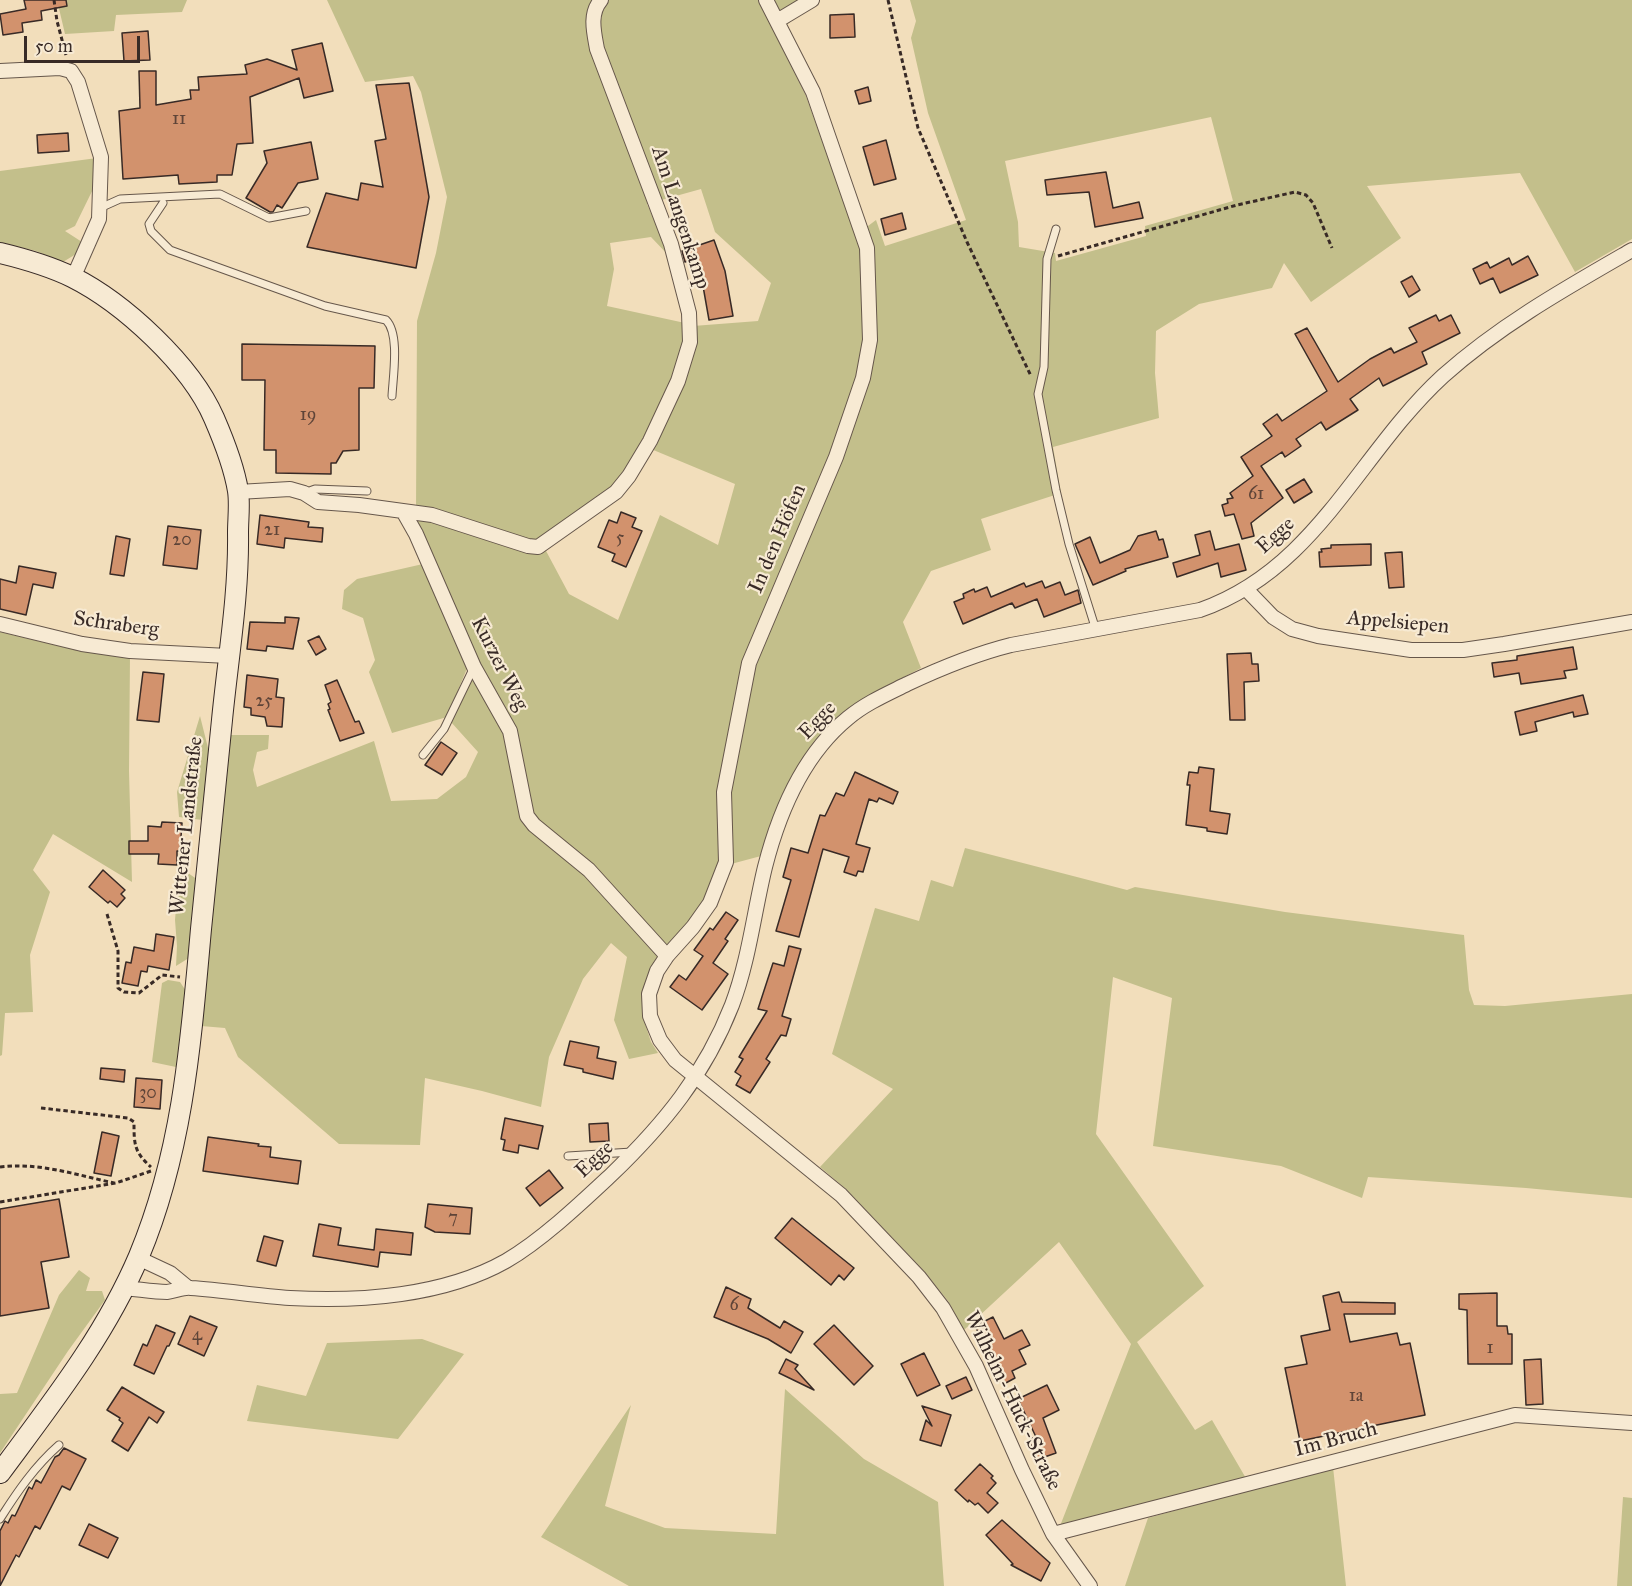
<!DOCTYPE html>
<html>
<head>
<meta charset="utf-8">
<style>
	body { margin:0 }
	#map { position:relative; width:1632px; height:1586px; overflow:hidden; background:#f2debb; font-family:"IM FELL Great Primer",serif }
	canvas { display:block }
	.scale { position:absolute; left:24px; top:36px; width:116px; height:27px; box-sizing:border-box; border:3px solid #382a26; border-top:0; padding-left:8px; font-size:18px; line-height:21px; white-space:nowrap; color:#382a26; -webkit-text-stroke:4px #f7ead3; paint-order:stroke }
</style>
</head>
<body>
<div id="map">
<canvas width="1632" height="1586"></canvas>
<div class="scale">50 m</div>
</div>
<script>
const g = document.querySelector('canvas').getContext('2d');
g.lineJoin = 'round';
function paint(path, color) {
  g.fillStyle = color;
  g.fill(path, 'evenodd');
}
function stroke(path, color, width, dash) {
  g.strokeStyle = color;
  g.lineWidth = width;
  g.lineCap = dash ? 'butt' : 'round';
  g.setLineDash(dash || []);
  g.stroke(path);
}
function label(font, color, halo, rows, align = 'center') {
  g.font = font + ' "IM FELL Great Primer",serif';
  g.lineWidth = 4.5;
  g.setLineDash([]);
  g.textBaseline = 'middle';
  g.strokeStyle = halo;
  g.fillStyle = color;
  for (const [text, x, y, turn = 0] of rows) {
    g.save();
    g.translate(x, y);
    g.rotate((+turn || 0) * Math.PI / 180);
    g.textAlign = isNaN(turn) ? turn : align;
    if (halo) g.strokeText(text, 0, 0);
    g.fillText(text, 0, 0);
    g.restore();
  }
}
paint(new Path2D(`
	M57,0h130l-5,12 -66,3 -2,16 -49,3z
	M327,0h487l-38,35 30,61 48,135 14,-5 8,-6 9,26 81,-26 -38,-107 -17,-75 5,-17 -6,-21h722v239l-57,33 -55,-99 -153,13 34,52 -90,64 -27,-39 -12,25 -73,16 -43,27 -1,42 4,45 -106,29 8,46 -80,26 10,31 -60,21 -28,51 18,46 -62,33 -43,40 -25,36 -21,49 -9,30 -30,8 -43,59 -30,33 -14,37 -2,21 9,28 7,11 -29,6 -15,-39 13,-63 -16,-14 -28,36 -34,78 -8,50 -59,-16 -57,-13 -5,67 -81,-1 -101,-87 -13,-29 -24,-2 28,-291h40l-1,14 -11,3 -4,18 4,17 117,-46 17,60 46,-2 29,-22 12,-25 -27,-30 22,-49 32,58 26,83 -18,-87 -35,-64 -66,-147 133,33 24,45 49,26 42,-105 58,30 17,-61 -84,-35 42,-123 65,-5 13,-38 -56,-51 -14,-43 -54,15 23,53 -19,-20 -41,6 4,26 -7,37 78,17 1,18 -12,39 -31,64 -31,45 -74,53 -122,-32 1,-189 19,-68 11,-56 -26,-105 -8,-16 -48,6zM1211,117l22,84 -88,25 1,10 -90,25 -1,-8 -36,-6 -1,-25 -13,-61z
	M97,158l-1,25 -21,43 -10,5 17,11 -6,12 -13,8 -27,-11 -36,-9v-71z
	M423,564l45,102 -21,51 -55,16 -23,-61 6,-12 -12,-42 -21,-9 2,-19 13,-11z
	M0,632l80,19 50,5 -1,115 3,111 -79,-48 -20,36 17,22 -20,63 3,57 -28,1 -3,42 -2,1z
	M200,716l11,44 -8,60 -24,-3 -2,-25z
	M965,848l162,42 8,-3 150,25 179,23 5,55 5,15 31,1 127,-12v204l-106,-10 -158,-11 -6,21 -81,-32 -128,-20 19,-148 -59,-21 -17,157 108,152 -67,56 58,88 17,-10 35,60 -187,46 71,-182 -72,-102 -95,88 -16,-29 -24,-30 -78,-82 -26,-22 73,-78 -61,-35 43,-146 44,13 12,-41 22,7z
	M188,873l10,7 -6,76 -16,10 1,-20 -2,-26 4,-46z
	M168,980l12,2 6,9 -10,76 -24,-5 10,-79z
	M79,1270l11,8 -4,13h16l3,9 -37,51 -68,102v-59l17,-1 42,-98z
	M422,1339l42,15 -66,85 -151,-18 10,-36 49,11 21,-53z
	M785,1389l79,70 74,43 6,84h-315l-88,-49 90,-132 -26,101 60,22 111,6z
	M1333,1467l13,119h-221l23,-68z
	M1623,1497l9,1v88h-15z`), '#c3bf8b');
const building = new Path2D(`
	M24,0h42l1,6 -26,5 1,9 -20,3 1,9 -20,3 -3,-21 26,-5z
	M854,14l1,23 -25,1v-23z
	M148,31l2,29 -26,1 -2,-28z
	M322,43l11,48 -29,7 -5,-20 -49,19 3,46 -16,1 -5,31h-15v7l-38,2 -1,-9 -55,4 -4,-68 21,-3 -1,-37h17v34l35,-6 -1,-9h9l-1,-13 49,-3 -2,-9 22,-6 30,11 -5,-20z
	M409,83l20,114 -13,71 -109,-21 19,-54 32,7 3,-17 22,4 -8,-46 11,-2 -10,-54z
	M868,87l3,14 -12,3 -4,-13z
	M68,133l1,18 -31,2 -1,-18z
	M886,140l10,39 -22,6 -11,-38z
	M311,142l7,37 -20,4 -16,25 -5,-3 -4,7h-3l-24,-14 21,-35 -3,-12z
	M1106,172l7,36 26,-6 4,16 -48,9 -6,-35 -42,3 -2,-15z
	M902,213l4,16 -21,6 -4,-16z
	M714,240l11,31 8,45 -24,4 -9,-51 -5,2 -4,-11 -6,2 -3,-11z
	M1528,256l10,19 -38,18 -7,-15 -13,6 -7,-15 14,-7 3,6 19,-10 3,7z
	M1412,276l8,14 -11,7 -8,-15z
	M1436,315l3,6 12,-6 9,18 -38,19 5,12 -44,22 -4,-8 -29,21 8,11 -32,20 -5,-8 -25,17 5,7 -16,11 -3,-5 -21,14 22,32 -32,25 3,13 -12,3 -8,-25 -9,2 -3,-11 6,-2 -1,-4 6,-1 -3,-5 23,-17 -12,-19 31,-21 -9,-12 14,-10 5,7 45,-30 -32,-57 12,-6 31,54 32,-23 21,-11 3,5 23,-11 -8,-14z
	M242,344l133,2 -1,42h-15v62l-16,1 -7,12h-5v11l-55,-1v-23h-12l1,-70h-23z
	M1304,479l8,13 -18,11 -8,-13z
	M621,512l15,6 -4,9 10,4 -16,36 -14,-6 3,-7 -17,-7 11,-27 8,3z
	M260,515l49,7 -1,5 15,1 -1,14 -37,-4 -1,10 -27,-4z
	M168,526l33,4 -4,39 -34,-4z
	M1156,531l3,9 4,-1 5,18 -43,12 1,2 -33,14 -18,-41 15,-7 10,26 30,-13 8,-14z
	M1210,531l5,19 24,-6 7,26 -25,7 -3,-14 -41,14 -4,-14 27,-8 -5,-20z
	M116,536l14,3 -6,37 -14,-2z
	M1371,544v21l-51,2 -1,-15h3l-1,-3 10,-1v-3z
	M1402,552l2,35 -15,1 -4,-35z
	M19,566l37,7 -3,15 -20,-4 -7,31 -26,-6v-30l16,4z
	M1042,581l3,7 15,-6 5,13 13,-5 3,13 -37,14 -7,-18 -22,9 -3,-5 -49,21 -9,-22 10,-4 -1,-4 11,-5 1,3 12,-5 4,10 33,-14 2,4z
	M285,617l14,1 -6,31 -26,-3 -1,5 -19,-2 3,-27 35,1z
	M319,636l7,13 -10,6 -8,-14z
	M1573,647l4,22 -13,2 2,7 -45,6 -2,-11 -25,4 -2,-14 25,-3v-4z
	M1251,653l1,11h6l1,17 -15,1 1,38h-15l-3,-66z
	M143,672l21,2 -5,48 -22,-2z
	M247,675l31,4 -2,18 8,1 -2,29 -15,-1 -2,-9 -14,-2v-7l-7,-1z
	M337,680l18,42 4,-1 5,12 -24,8 -12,-31 2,-1 -2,-5 3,-2 -6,-17z
	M1583,695l5,19 -14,3 -1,-5 -38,10 2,9 -17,4 -5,-23z
	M441,742l16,11 -15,22 -17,-10z
	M1199,767l15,2 -4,42 20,3 -3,20 -20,-3v-3l-21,-3 4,-40h-3l2,-13 9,1z
	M855,772l43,20 -5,12 -14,-6 -2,4 -8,-3 -13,45 14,4 -7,24 -5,-1 -2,5 -12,-4 5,-15 -26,-8 -24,88 -23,-6 15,-51 -8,-3 8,-29 17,5 12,-38 5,1 11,-23 8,3z
	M162,822l20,1 -2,28h-3v14l-19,-1 1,-10h-30v-13h19v-15l13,1z
	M103,870l22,20 -4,4 4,4 -8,9 -7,-6 -2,2 -19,-16z
	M726,912l12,8 -13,19 3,2 -15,22 15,11 -26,36 -32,-23 9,-12 7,5 17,-24 -9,-6 16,-22 3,2z
	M156,934l18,3 -5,33 -21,-4 -1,6 -6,-1 -3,15 -16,-3 4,-21 5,1 3,-16 20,4z
	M789,946l12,3 -19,67 9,3 -5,17 -5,-1 -15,24 4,3 -20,31 -14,-8 5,-9 -6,-4 8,-13 -4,-2 28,-46 -9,-2 15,-46 11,3z
	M570,1041l29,6 -2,11 19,4 -3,17 -30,-7v-3l-19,-4z
	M101,1068l24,2 -1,12 -24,-3z
	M136,1078l26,2 -2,29 -26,-2z
	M505,1118l38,8 -5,23 -19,-4 -1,8 -15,-3 2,-10 -4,-1z
	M608,1123l1,18 -19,1 -1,-18z
	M102,1132l17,4 -8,40 -17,-3z
	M208,1137l51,7 -1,2 13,1 -1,10 31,4 -3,23 -95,-13z
	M549,1170l14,18 -23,18 -14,-18z
	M59,1199l10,58 -28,5 8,46 -49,8v-107z
	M428,1204l44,4 -2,26 -35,-2 -10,-5z
	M792,1218l62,50 -10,12 -5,-5 -8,10 -56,-47z
	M319,1224l22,4 -3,17 36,5 2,-21 37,4 -2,22 -31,-3 -2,15 -65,-11z
	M264,1236l19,5 -7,25 -19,-5z
	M726,1287l25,12 -3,9 32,20 4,-7 19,11 -12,21 -23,-14 -54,-22z
	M1339,1292l3,10 53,1v11h-51l6,28 47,-9 3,12 10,-2 15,72 -125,26 -15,-73 22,-4 -6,-28 29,-6 -7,-34z
	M1497,1293v33h10l1,8h4v30h-44l-1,-54 -8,-1v-15z
	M190,1316l27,11 -13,29 -26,-12z
	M993,1317l11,22 18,-9 8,15 -11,5 7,14 -14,7 3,7 -13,7 -18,-34 3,-1 -12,-24z
	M156,1325l19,8 -6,13h-2l-13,28 -20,-9 9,-21 4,2z
	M834,1325l39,41 -19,19 -40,-41z
	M924,1353l16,32 -23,11 -16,-32z
	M786,1359l12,6 -3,4 19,21 -35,-17z
	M1541,1359l2,45 -17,1 -2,-45z
	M966,1377l6,13 -20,9 -6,-13z
	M1047,1385l12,25 -16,8 13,35 -20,7 -7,-21 7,-2 -18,-38z
	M122,1387l42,25 -7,11 -8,-6 -21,34 -16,-10 11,-18 -4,-3 1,-2 -13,-8z
	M922,1406l29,9 -10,31 -21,-6 6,-20 6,6z
	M64,1448l22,11 -16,31 -8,-4 -22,43 -5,-3 -16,31 -3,-2 -16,31v-55l5,-10 3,2 4,-8 3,1 14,-29 3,2 4,-9 5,3 14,-26 4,-2z
	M980,1464l13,12 -2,2 5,5 -9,10 11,10 -10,10 -10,-10 -3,2 -6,-5 -1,2 -13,-12z
	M1002,1520l48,43 -9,18 -30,-16 2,-1 -27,-29z
	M89,1524l29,14 -10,20 -29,-13z`);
paint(building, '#d2926d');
stroke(building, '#382a26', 1.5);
const lane = new Path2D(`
	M163,203l-14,21 2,7 19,19 155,56 61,14c14,14 7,56 6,76
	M100,208l20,-9 100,-5 49,24 37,-7
	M1056,229l-9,30 -3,108 -6,27 18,96 13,54 27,86
	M304,493l11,-4 52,2
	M423,755l21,-26 30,-62
	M568,1156l64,-4
	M0,1519c17,-27 35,-53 59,-74`);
const street = new Path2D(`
	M766,0l47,92 54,156 3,92 -7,38 -27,79 -87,206 -25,129 2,70 -16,41 -17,24 -26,29 -10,15 -8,23 1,22 10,24 15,20 166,135 78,82 24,31 33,58 46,104 31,64 37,52
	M777,21l35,-21
	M0,71l60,-3 11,3 7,11 23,75 -2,62 -26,59
	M238,492l52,-3 14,4 14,9 41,3 73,10 96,31 10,1 78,-55 13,-16 21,-35 28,-60 12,-39 -1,-29 -18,-69 -74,-195c-3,-17 -8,-35 4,-49
	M403,511l13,23 58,133 36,64 17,85 7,9 55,45 78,86
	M1246,589l27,28 19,12 26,7 93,14h52l41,-6 128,-22
	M0,624l82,20 48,7 98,5
	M138,1258l32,15 17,14
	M124,1288c14,1 29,4 43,4 9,-1 16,-5 24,-4 33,2 66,8 99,10 70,4 154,-2 216,-37 36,-21 75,-58 105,-86 53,-51 94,-101 121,-170 17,-45 22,-93 33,-138 14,-55 39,-113 83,-149 18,-15 39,-24 59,-34 34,-16 68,-30 104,-39l189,-35c117,-41 158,-156 243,-234 57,-51 123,-88 189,-126
	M1053,1534l462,-119 117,8`);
const secondary = new Path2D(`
	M0,253c25,6 49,13 72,24 52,26 119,88 142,141 10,23 20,48 24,73 2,13 0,28 0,42 1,62 -10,125 -16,187 -7,70 -14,139 -21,209 -10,112 -18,222 -62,327 -34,80 -88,148 -139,217`);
stroke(lane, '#66574b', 9);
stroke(street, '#66574b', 16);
stroke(secondary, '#382a26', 22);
stroke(new Path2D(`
	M54,0l3,21 9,34
	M888,0l30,128 49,114 64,134
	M1058,256l179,-51 58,-13 11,3 7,8 19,45
	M107,914l11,37v37l6,4 15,1 23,-18 18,2
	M41,1108l87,10 6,4c0,22 0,30 17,45
	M0,1167c38,-5 77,8 114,16
	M0,1202l116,-19 35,-12`), '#382a26', 3, [4.5, 3]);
stroke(lane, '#f7ead3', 7);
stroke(street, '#f7ead3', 14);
stroke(secondary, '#f7ead3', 20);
label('18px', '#5e4438', null, [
	["11",179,120],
	["19",308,416],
	["61",1256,495],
	["21",272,531],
	["5",620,539],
	["20",182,541],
	["25",264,702],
	["30",148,1094],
	["7",453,1219],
	["6",734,1306],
	["4",197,1336],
	["1",1490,1349],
	["1a",1356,1397]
]);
label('21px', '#382a26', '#f7ead3', [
	["Am Langenkamp",680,218,72],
	["Egge",1276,536,-43],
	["In den Höfen",778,539,-67],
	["Appelsiepen",1398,623,5],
	["Schraberg",116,625,8],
	["Kurzer Weg",499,664,63],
	["Egge",818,721,-47],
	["Wittener Landstraße",187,826,-84],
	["Egge",595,1160,-44],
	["Wilhelm-Huck-Straße",1012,1401,64],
	["Im Bruch",1336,1440,-15]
]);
</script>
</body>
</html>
